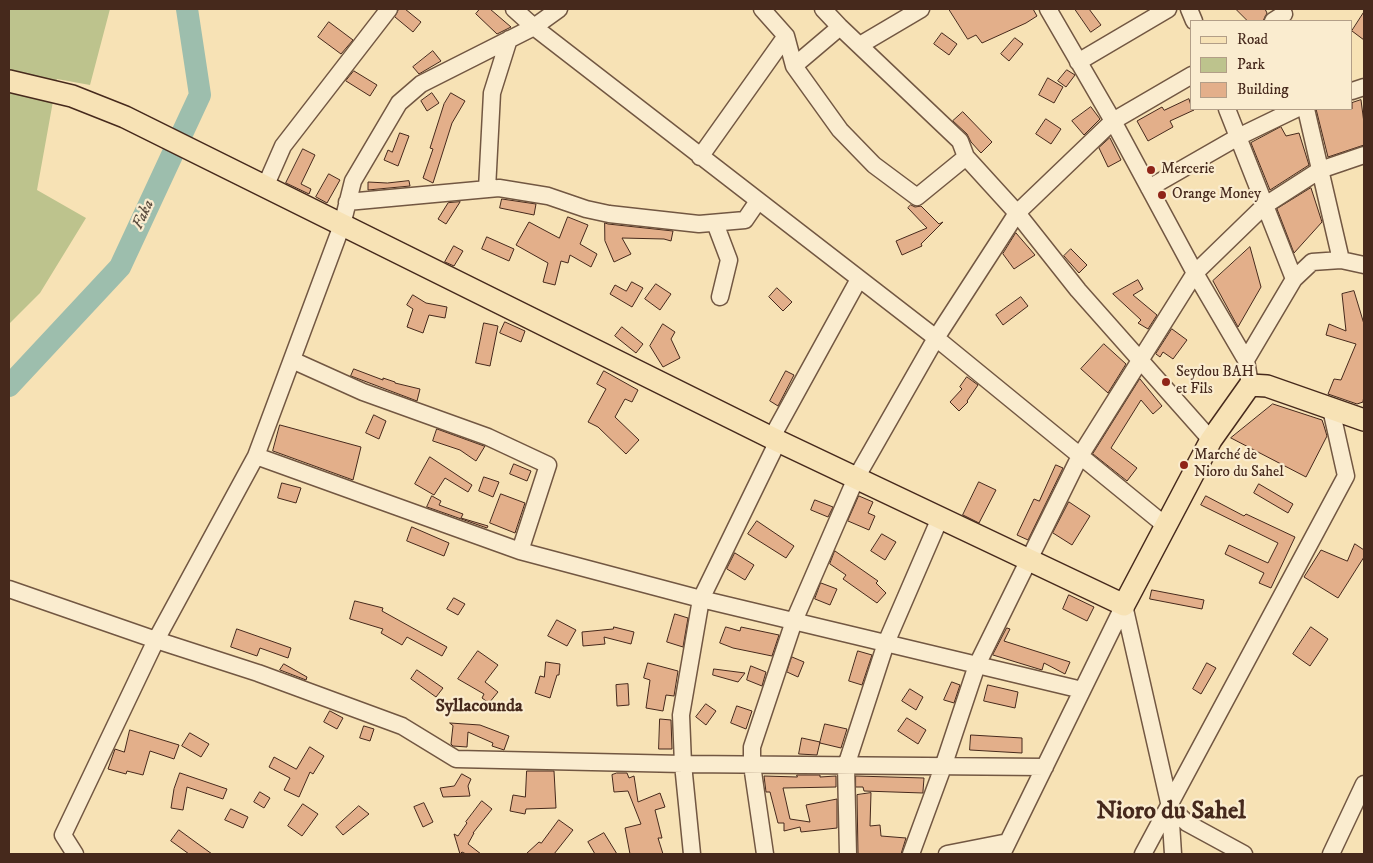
<!DOCTYPE html>
<html>
<head>
<meta charset="utf-8">
<style>
	body { margin:0 }
	#map { position:relative; width:1373px; height:863px; overflow:hidden; background:#f7e2b5; font-family:"IM FELL DW Pica",serif }
	canvas { display:block }
	.frame { position:absolute; inset:0; border:10px solid #46291c; pointer-events:none }
	.legend { position:absolute; left:1190px; top:20px; width:162px; height:90px; box-sizing:border-box; background:#faeccf; border:1px solid #b29e87; margin:0; padding:6px 9px; list-style:none; font-size:15px; color:#46291c }
	.legend li { display:flex; align-items:center; gap:10px; height:25px }
	.legend b { width:25px; border:1px solid #b29e87 }
</style>
</head>
<body>
<div id="map">
<canvas width="1373" height="863"></canvas>
<div class="frame"></div>
<ul class="legend">
<li><b style="height:6px;background:#f7e2b5"></b>Road</li>
<li><b style="height:14px;background:#bdc38d"></b>Park</li>
<li><b style="height:14px;background:#e3af8a"></b>Building</li>
</ul>
</div>
<script>
const g = document.querySelector('canvas').getContext('2d');
g.lineJoin = 'round';
function paint(path, color) {
  g.fillStyle = color;
  g.fill(path, 'evenodd');
}
function stroke(path, color, width, dash) {
  g.strokeStyle = color;
  g.lineWidth = width;
  g.lineCap = dash ? 'butt' : 'round';
  g.setLineDash(dash || []);
  g.stroke(path);
}
function label(font, color, halo, rows, align = 'center') {
  g.font = font + ' "IM FELL DW Pica",serif';
  g.lineWidth = 4.5;
  g.setLineDash([]);
  g.textBaseline = 'middle';
  g.strokeStyle = halo;
  g.fillStyle = color;
  for (const [text, x, y, turn = 0] of rows) {
    g.save();
    g.translate(x, y);
    g.rotate((+turn || 0) * Math.PI / 180);
    g.textAlign = isNaN(turn) ? turn : align;
    if (halo) g.strokeText(text, 0, 0);
    g.fillText(text, 0, 0);
    g.restore();
  }
}
paint(new Path2D(`
	M9,9h101l-20,76 -33,-6 -20,111 49,28 -46,75 -31,31z`), '#bdc38d');
stroke(new Path2D(`
	M9,386l111,-119 80,-172 -13,-86`), '#9dbead', 22);
const building = new Path2D(`
	M399,9h6l16,13 -8,10 -18,-15z
	M480,9h10l21,18 -14,7 -21,-20z
	M949,9h84l4,7 -11,7 -44,20 -6,-8 -8,4z
	M1075,9h14l12,16 -10,7z
	M1236,9h29l2,4 -4,8h-15z
	M1364,12v28l-12,-9z
	M329,22l24,18 -12,14 -23,-17z
	M942,33l15,11 -8,11 -15,-11z
	M1015,38l8,6 -14,17 -8,-7z
	M433,51l8,10 -22,13 -6,-7z
	M1067,70l8,5 -9,12 -8,-6z
	M354,71l23,14 -7,11 -24,-15z
	M1048,78l15,9 -9,16 -15,-8z
	M432,93l7,10 -12,8 -6,-10z
	M451,93l14,8 -13,22 -19,60 -10,-5 10,-29 -3,-1 14,-44z
	M1189,99l3,10 2,1 -24,11 3,6 -25,14 -11,-20 25,-14 2,3z
	M1361,100l3,23v22l-36,12 -12,-48h36v-6z
	M1091,107l9,12 -16,16 -12,-14z
	M963,112l29,30 -11,11 -10,-11 -4,-8 -14,-13z
	M1046,119l15,10 -10,15 -15,-10z
	M1281,127l5,9 13,-3 10,32 -39,25 -19,-47z
	M400,133l9,3 -11,30 -14,-6 4,-10 4,2z
	M1110,138l11,22 -13,7 -9,-19z
	M303,149l12,6 -14,29 10,5 -2,5 -23,-11z
	M329,174l11,6 -13,23 -11,-6z
	M409,181l1,5 -42,4v-8l19,1z
	M1311,188l11,34 -28,31 -17,-44z
	M502,199l34,5 -2,11 -34,-7z
	M460,202l-14,22 -8,-5 10,-16z
	M911,205l4,2 6,-1 18,18 4,-2 -22,22 1,2 -20,9 -6,-14 31,-13 -19,-20z
	M568,217l20,8 -8,19 17,10 -6,13 -21,-12 -2,8 -7,-2 -6,24 -12,-3 5,-19 -32,-18 13,-23 30,16z
	M605,223l3,1 65,7 -2,10 -7,-2 -42,-1 9,16 -17,8 -9,-21z
	M1016,233l19,22 -21,14 -11,-15z
	M487,237l27,12 -5,12 -27,-12z
	M454,246l9,5 -9,15 -9,-4z
	M1250,247l11,40 -23,40 -25,-46z
	M1071,249l16,16 -8,8 -15,-17z
	M1138,280l5,9 -10,6 24,20 -9,14 -10,-6 3,-3 -28,-26z
	M632,282l11,6 -11,19 -22,-13 5,-9 11,6z
	M656,284l15,10 -11,16 -15,-11z
	M777,288l15,14 -9,9 -14,-14z
	M1354,291l10,33v71l-1,7 -6,2 -29,-10 6,-15 7,1 15,-36 -30,-9 3,-11 17,7 -4,-37z
	M413,295l13,8 21,4 -2,11 -16,-3 -6,18 -16,-6 6,-18 -6,-4z
	M1021,297l7,9 -25,19 -7,-10z
	M505,322l20,9 -4,11 -21,-9z
	M484,323l14,3 -8,40 -14,-3z
	M663,324l12,8 -4,7 9,19 -17,9 -13,-21z
	M622,327l21,17 -7,9 -21,-17z
	M1172,329l15,11 -14,19 -10,-7 -3,5 -4,-3z
	M1104,344l22,20 -18,29 -27,-24z
	M354,369l29,11v-2l12,4v1l25,6 -3,12 -66,-25z
	M604,371l34,19 -6,12 -7,-3 -10,18 24,23 -13,14 -28,-27 -10,-5 18,-33 -9,-5z
	M786,371l8,4 -16,31 -8,-5z
	M967,377l11,8 -11,16 1,1 -9,9 -9,-9 12,-13 -2,-2z
	M1140,379l22,27 -9,8 -12,-14 -30,48 26,20 -10,13 -34,-27z
	M1273,404l49,16 2,6 3,10 -21,41 -75,-39z
	M374,415l12,6 -7,18 -13,-6z
	M280,425l81,22 -8,33 -80,-29z
	M437,429l47,17h1l-9,15 -16,-11 -27,-9z
	M430,457l42,28 -4,7 -23,-14 -11,17 -19,-11z
	M514,464l17,7 -4,10 -17,-7z
	M1056,465l7,3 -35,72 -11,-5 17,-36 5,2z
	M484,477l15,5 -6,15 -14,-6z
	M979,482l17,8 -17,33 -16,-8z
	M282,483l19,5 -5,15 -18,-5z
	M1259,484l34,20 -5,9 -34,-20z
	M501,494l24,9 -10,30 -25,-10z
	M432,496l9,5 -2,4 24,9 -2,4 27,8 -1,2 -60,-21z
	M859,496l14,6 -5,11 7,3 -6,14 -21,-9z
	M1206,496l38,20 2,-2 49,23 -24,51 -12,-5 5,-10 -39,-19 4,-9 39,18 10,-20 -77,-38z
	M815,500l18,7 -5,10 -17,-7z
	M1069,502l21,14 -18,29 -19,-12z
	M757,521l37,25 -8,12 -38,-24z
	M412,527l37,16 -5,13 -37,-15z
	M882,534l14,8 -11,18 -14,-9z
	M1355,544l9,6v7l-26,41 -34,-21 17,-27 26,11z
	M835,551l43,30 -2,2 10,10 -9,10 -34,-24 3,-4 -16,-11z
	M735,553l19,12 -9,15 -18,-11z
	M821,583l16,6 -7,16 -15,-6z
	M1152,590l52,10 -2,9 -52,-10z
	M1069,595l25,12 -7,14 -24,-12z
	M454,598l11,6 -7,11 -11,-6z
	M355,601l28,7 -1,3 65,36 -5,9 -35,-19 -5,8 -21,-12 2,-4 -33,-10z
	M675,614l13,4 -5,29 -16,-5z
	M557,620l19,10 -9,16 -19,-10z
	M614,627l20,5 -3,12 -27,-7 1,7 -22,2 -1,-14 31,-3z
	M726,627l14,4 1,-4 38,8 -7,21 -39,-8 -13,-5z
	M1311,627l17,12 -18,27 -17,-12z
	M1007,628l3,1 -6,12 66,21 -5,12 -21,-11 -2,7 -49,-15z
	M237,629l54,19 -3,10 -28,-10 -3,8 -26,-9z
	M478,651l20,14 -13,17 13,10 -9,11 -7,-5 2,-4 -26,-15z
	M858,651l14,4 -10,30 -13,-4z
	M792,657l12,5 -6,15 -11,-5z
	M546,662l14,2 -1,11h-2l-7,23 -15,-5 5,-17 4,1z
	M648,663l30,8 -4,25 -8,-1 -3,16 -17,-3 4,-28 -6,-2z
	M1207,663l9,5 -15,26 -8,-5z
	M284,664l23,13 -1,3 -26,-10z
	M751,666l15,6 -4,14 -15,-6z
	M714,669l31,4 -7,9 -25,-7z
	M417,670l26,18 -7,9 -25,-18z
	M952,682l8,3 -6,18 -10,-3z
	M628,684l1,21 -12,1 -1,-21z
	M988,685l30,7 -3,16 -31,-7z
	M910,689l13,8 -7,13 -14,-9z
	M706,704l10,7 -10,14 -10,-8z
	M737,706l15,5 -6,18 -15,-6z
	M330,711l13,7 -6,11 -13,-7z
	M907,718l19,12 -8,14 -20,-13z
	M660,719l11,1 1,29h-13z
	M450,723l30,2 29,11 -5,14 -12,-4 1,-3 -25,-11 -1,15 -14,-1 -2,-2 2,-18z
	M825,724l22,5 -6,19 -21,-5z
	M364,726l10,3 -4,12 -10,-3z
	M130,730l49,15 -5,14 -24,-8 -7,24 -16,-4 -1,3 -18,-5 7,-20 9,3z
	M190,733l19,11 -8,13 -19,-11z
	M971,735l51,3v15l-52,-3z
	M802,738l18,4 -3,13 -18,-1z
	M310,747l14,9 -11,18 -3,-2 -11,25 -15,-7 6,-12 -21,-11 5,-10 22,12z
	M527,771h27l2,37 -30,1 -1,5 -15,-3 3,-16 12,2z
	M180,773l47,16 -4,10 -36,-12 -4,23 -12,-2 3,-19z
	M617,773h10l2,5 5,-2 4,26 22,-9 5,14 -10,3 7,28h-4l5,16h-33l-5,-26 16,-4 -13,-33 -14,1 -2,-17z
	M462,774l9,5 -3,7 2,10 -27,1 -3,-9 14,-2z
	M797,775h23v2l16,-1v11l-53,1 7,31 20,3 -4,-17 31,-6v29l-36,4 -1,-5 -16,4v-8h-6l-8,-31h-4l-2,-16 33,1z
	M856,776l68,2 -1,13v2l-59,-2 -1,-4h-7z
	M260,792l10,6 -6,10 -10,-6z
	M871,793l-1,33 10,-1 1,11 25,2 -5,16h-43l-1,-59z
	M482,801l10,8 -19,24h1l-6,11 13,10h-15l-4,-2 -2,2 -6,-20 4,2 9,-13 -1,-1z
	M424,803l9,19 -10,5 -9,-20z
	M303,804l15,10 -16,22 -14,-10z
	M359,806l10,8 -26,21 -7,-8z
	M231,809l17,8 -5,11 -18,-8z
	M559,820l14,10 -19,24h-28l13,-12 2,1z
	M179,830l15,11 18,13h-23l-18,-13z
	M604,833l13,21h-22l-7,-12z`);
paint(building, '#e3af8a');
stroke(building, '#46291c', 1);
const minor = new Path2D(`
	M514,9l20,18 402,311 230,188
	M762,9l24,27 8,30 46,64 34,35 43,32 49,-40
	M823,9l17,18 120,114 6,16 51,56 61,77 133,150
	M1048,9l65,112 82,152 51,87 4,25
	M1189,9l5,12
	M1273,21l11,-7
	M860,45l61,-36
	M1078,62l90,-53
	M794,66l46,-39
	M1352,91l12,-4
	M1227,109l67,170
	M1306,109l35,151 23,5
	M700,157l86,-121
	M265,187l18,-41 106,-137
	M1149,188l89,-51 58,-28
	M487,189l5,-96 17,-54
	M347,202l152,-14 49,8 38,13 23,5 90,10 46,-4 13,-19
	M715,223l14,37 -9,37
	M292,360l71,32 125,45 60,28 -28,86
	M1246,360l48,-81 18,-17 29,-2
	M772,437l87,-158
	M256,456l264,95 181,48 381,91
	M9,589l147,51 102,33 144,53 54,33 227,5 362,3
	M1124,605l46,202 3,47
	M1170,807l17,16 57,31
	M75,854l-12,-19 93,-195 100,-184 86,-231 11,-44 46,-78 22,-19 113,-57 25,-18
	M692,854l-9,-90 -2,-49 20,-116 77,-158
	M765,854l-13,-89v-18l42,-126 62,-143 80,-140 81,-125 96,-92 79,-46
	M848,854l-2,-88 40,-123 54,-125
	M911,854l32,-87 34,-102 103,-209 115,-183 69,-67 56,-36 44,-15
	M947,854l61,-12
	M1002,854l122,-249
	M1143,854l203,-378 -15,-67
	M1331,854l33,-70`);
const major = new Path2D(`
	M9,81l63,15 53,21 653,324 346,164 87,-165 39,-55 17,1 97,34`);
stroke(minor, '#725742', 19);
stroke(major, '#46291c', 24);
stroke(minor, '#faeccf', 16);
stroke(major, '#f7e2b5', 21);
for (const [x, y, r, color] of [
	[1151,170,5,"#8f2418"],
	[1162,195,5,"#8f2418"],
	[1166,382,5,"#8f2418"],
	[1184,465,5,"#8f2418"]
]) {
  const dot = new Path2D();
  dot.arc(x, y, r, 0, 2 * Math.PI);
  g.fillStyle = color;
  g.fill(dot);
  stroke(dot, '#faeccf', 2);
}
label('15px', '#46291c', '#faeccf', [
	["Mercerie",1161,170],
	["Orange Money",1172,195],
	["Seydou BAH",1176,373],
	["et Fils",1176,390],
	["Marché de",1194,456],
	["Nioro du Sahel",1194,473]
], 'left');
label('italic 16px', '#5c4e40', '#faeccf', [
	["Faka",144,215,-65]
]);
label('bold 18px', '#46291c', '#faeccf', [
	["Syllacounda",479,707]
]);
label('bold 25px', '#46291c', '#faeccf', [
	["Nioro du Sahel",1171,813]
]);
</script>
</body>
</html>
